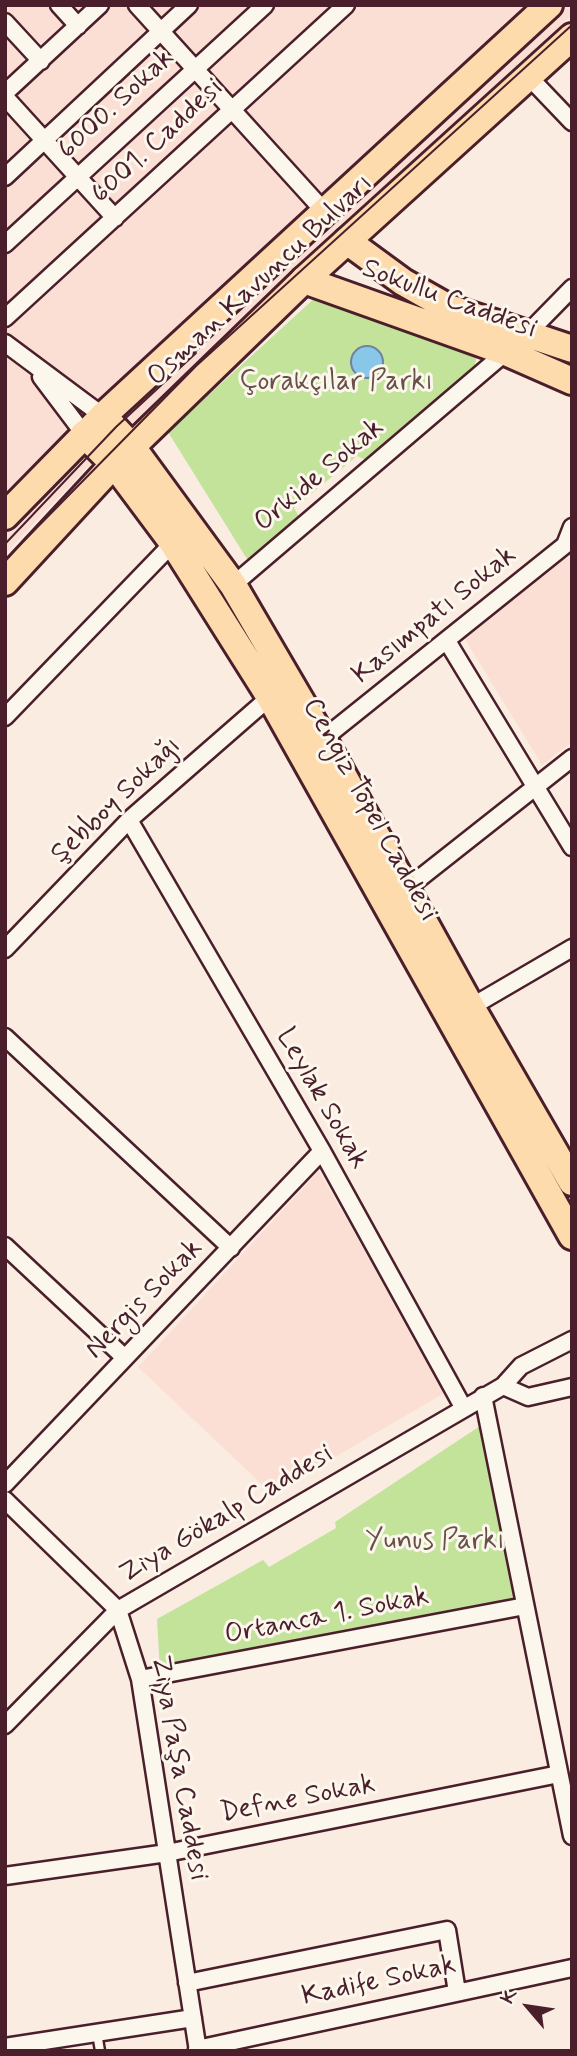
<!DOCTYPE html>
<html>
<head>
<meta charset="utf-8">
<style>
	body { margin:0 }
	#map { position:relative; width:577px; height:2056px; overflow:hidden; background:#fbece1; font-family:Mynerve,sans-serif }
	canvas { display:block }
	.frame { position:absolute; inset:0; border:7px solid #4a1f2b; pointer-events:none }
	.north { position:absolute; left:493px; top:1972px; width:70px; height:70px; -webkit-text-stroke:5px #fbf7ec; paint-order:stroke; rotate:299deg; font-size:19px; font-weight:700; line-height:28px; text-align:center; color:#4a1f2b }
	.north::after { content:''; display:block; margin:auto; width:24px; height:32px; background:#4a1f2b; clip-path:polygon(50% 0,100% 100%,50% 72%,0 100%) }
</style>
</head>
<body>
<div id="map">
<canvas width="577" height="2056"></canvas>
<div class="frame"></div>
<div class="north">K</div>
</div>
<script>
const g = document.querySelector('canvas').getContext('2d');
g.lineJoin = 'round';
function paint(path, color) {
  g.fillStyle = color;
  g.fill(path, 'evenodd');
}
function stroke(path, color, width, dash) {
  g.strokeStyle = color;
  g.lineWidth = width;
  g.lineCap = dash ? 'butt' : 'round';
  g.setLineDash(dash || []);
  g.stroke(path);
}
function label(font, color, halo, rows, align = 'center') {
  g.font = font + ' Mynerve,sans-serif';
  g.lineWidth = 6;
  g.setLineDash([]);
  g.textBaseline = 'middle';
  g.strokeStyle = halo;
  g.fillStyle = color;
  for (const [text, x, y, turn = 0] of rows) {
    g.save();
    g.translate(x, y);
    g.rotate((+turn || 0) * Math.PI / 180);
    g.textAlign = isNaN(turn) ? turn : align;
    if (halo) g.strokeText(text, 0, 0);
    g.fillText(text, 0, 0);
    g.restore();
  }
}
paint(new Path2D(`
	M5,5h567v10l-461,428 -106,111z
	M556,555l16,5v182l-30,23 -79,-129z
	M319,1171l127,221 -174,102 -134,-127z`), '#fbdfd4');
paint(new Path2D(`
	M317,296l160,58 -3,16 -106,91 -11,-5 -63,52 7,12 -45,38 -9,1 -79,-127z
	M483,1424l39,180 -175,25 1,9 -188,34 -3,-53 106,-59 6,7 67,-39 -1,-6z`), '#c3e39b');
const water = new Path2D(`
	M351 362a16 16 0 1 1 32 0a16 16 0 1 1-32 0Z`);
paint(water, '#88c7e8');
stroke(water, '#6f849c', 2);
const service = new Path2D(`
	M97,2033l3,18`);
const minor = new Path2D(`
	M59,5l19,21
	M137,5l186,205
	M5,22l36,39
	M529,77l43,45
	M5,93l95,-88
	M5,97l110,121
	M5,177l184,-172
	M5,244l260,-239
	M5,318l341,-313
	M528,333l44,-45
	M5,343l98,73
	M41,377l43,57
	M233,585l273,-233
	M447,641l125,206
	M5,717l168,-174
	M323,739l242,-194 7,-18
	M129,820l193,331 141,256
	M406,889l166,-131
	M5,949l124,-129 141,-123
	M471,1007l101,-59
	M5,1037l226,211
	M5,1246l120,112
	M503,1386l25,11 44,-10
	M483,1396l89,440
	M5,1484l317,-333
	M5,1500l113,110 22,69 58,372
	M140,1679l385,-73
	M5,1725l113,-115 385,-224 18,-20 51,-26
	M5,1876l162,-23 392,-79
	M187,1983l260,-53 10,62
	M5,2047l188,-29
	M197,2049l375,-81`);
const primary = new Path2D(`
	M347,241l56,41 46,26 123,41
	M304,280l202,72 66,29
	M103,416l29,31 101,138 90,154 148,268 101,175
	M84,434l30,30 59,79 97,154 302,539`);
const trunk = new Path2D(`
	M5,516l98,-100 446,-411
	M5,582l109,-118 190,-184 268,-243`);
stroke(service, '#4a1f2b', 13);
stroke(minor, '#4a1f2b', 21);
stroke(primary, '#4a1f2b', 32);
stroke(trunk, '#4a1f2b', 32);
stroke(service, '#fbf7ec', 8);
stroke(minor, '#fbf7ec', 16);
stroke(primary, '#fddbac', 26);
stroke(trunk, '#fddbac', 26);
stroke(new Path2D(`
	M5,544l111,-117 80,-74
	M5,560l191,-194 376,-341`), '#4a1f2b', 2);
label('28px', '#4a1f2b', '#fbf7ec', [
	["6000. Sokak",117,105,-43],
	["6001. Caddesi",158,142,-43],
	["Osman Kavuncu Bulvarı",261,281,-43],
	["Sokullu Caddesi",449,300,20],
	["Orkide Sokak",320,476,-40],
	["Kasımpatı Sokak",435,616,-39],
	["Şebboy Sokağı",117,801,-44],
	["Cengiz Topel Caddesi",369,810,61],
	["Leylak Sokak",321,1099,60],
	["Nergis Sokak",145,1300,-46],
	["Ziya Gökalp Caddesi",227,1515,-31],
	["Ortanca 1. Sokak",327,1617,-11],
	["Ziya Paşa Caddesi",178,1768,80],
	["Defne Sokak",298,1800,-11],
	["Kadife Sokak",379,1982,-12]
]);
label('28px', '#685047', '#fbf7ec', [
	["Çorakçılar Parkı",336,383],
	["Yunus Parkı",435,1542]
]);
</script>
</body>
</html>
